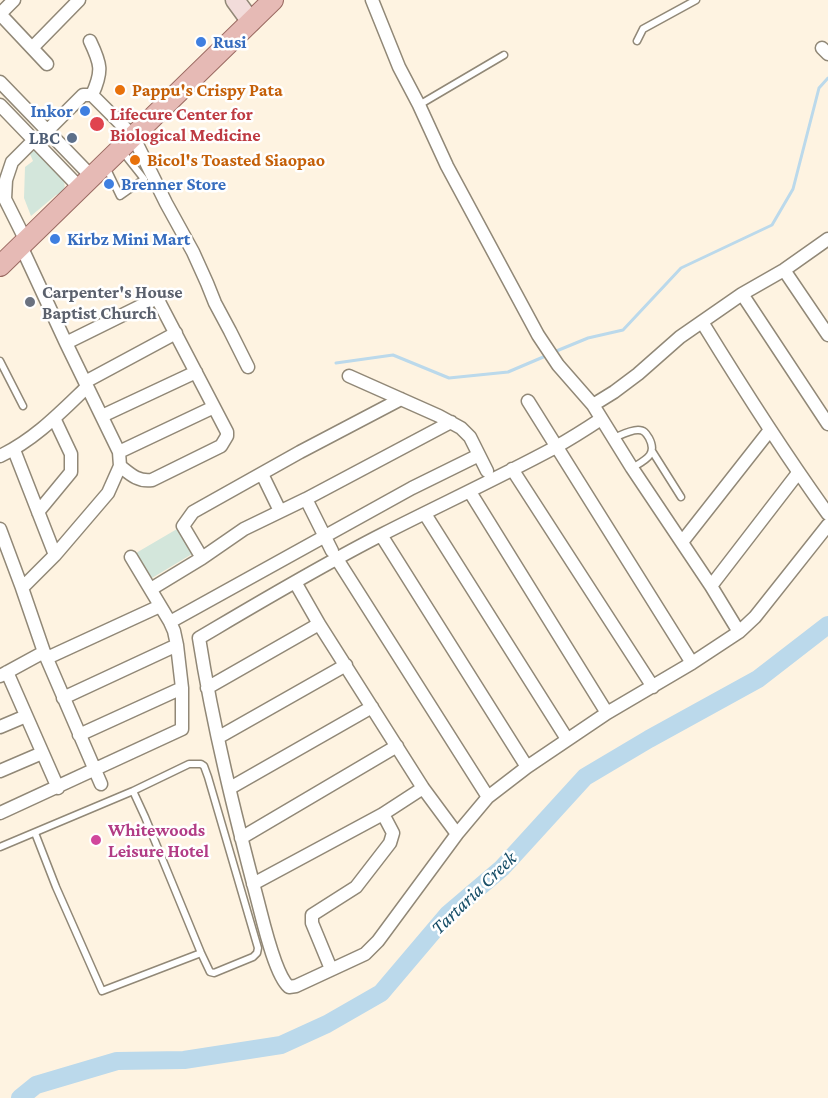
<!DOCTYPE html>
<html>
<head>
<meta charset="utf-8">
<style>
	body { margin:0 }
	canvas { display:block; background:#fef3e1 }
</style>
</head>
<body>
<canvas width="828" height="1098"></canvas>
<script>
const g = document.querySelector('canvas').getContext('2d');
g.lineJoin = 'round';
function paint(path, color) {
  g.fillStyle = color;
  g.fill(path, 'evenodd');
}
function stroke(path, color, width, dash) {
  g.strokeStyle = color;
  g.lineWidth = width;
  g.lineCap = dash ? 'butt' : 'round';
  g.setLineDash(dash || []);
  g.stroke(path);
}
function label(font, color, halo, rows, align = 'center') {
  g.font = font + ' "Crimson Pro",serif';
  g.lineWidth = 5;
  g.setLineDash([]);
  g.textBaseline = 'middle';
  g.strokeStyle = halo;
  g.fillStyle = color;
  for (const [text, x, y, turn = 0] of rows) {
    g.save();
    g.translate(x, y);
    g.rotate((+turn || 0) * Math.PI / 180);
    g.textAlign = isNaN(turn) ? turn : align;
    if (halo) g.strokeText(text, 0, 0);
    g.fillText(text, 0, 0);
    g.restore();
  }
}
paint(new Path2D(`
	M35,150l28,30c3,6 2,9 -3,14l-4,1 -25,21 -7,-18 1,-31 8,-6 -3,-7z
	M177,529l15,25 -40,24 -16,-25z`), '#d3e6db');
stroke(new Path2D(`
	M554,352l34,-14 35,-8 58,-62 91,-43 21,-36 26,-101 9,-10
	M336,363l57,-8 56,23 59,-6 40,-17`), '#bbd9eb', 3);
stroke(new Path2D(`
	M20,1098l16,-13 81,-24 67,-1 97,-15 46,-21 54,-31 67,-79 54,-46 83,-91 64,-38 109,-60 70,-54`), '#bbd9eb', 18);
const lane = new Path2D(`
	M637,41l6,-12 53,-29
	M419,105l85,-50
	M106,167l14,29 24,-17 -23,-29
	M0,361l23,45
	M614,438c7,-3 16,-8 24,-8 6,0 8,3 11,8 9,17 -4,22 -17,30
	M652,451l29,46
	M35,833l21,54 46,104 99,-38
	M0,847l133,-56 56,-27h12l3,2 4,11 50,171 -1,5 -4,4 -39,16 -4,-1 -9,-19 -56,-136 -12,-26`);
const street = new Path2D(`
	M372,0l27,67 20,38 28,61 91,169 20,30 35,40 39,63 79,118 28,46
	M0,14l47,50
	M0,14l14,-14
	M90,41c11,23 13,30 2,54
	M32,48l47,-48
	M822,48l6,6
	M0,82l92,95
	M0,105l80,83
	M48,130l35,-35h9l41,41 33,67 27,49 14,31 8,20 15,28 18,36
	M26,241l-21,-42 1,-19 6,-18 22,-22
	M21,246l45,97 53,109 1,14 -12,27 -53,62 -33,33
	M784,270l44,65
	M742,294l86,130
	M702,322c40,65 81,130 126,192
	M66,343l91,-45 70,134v4l-6,10 -69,34c-14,2 -22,-6 -32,-14
	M349,376l90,40 22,12 9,9 17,34
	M85,382l91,-49
	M528,401l164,262
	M593,405l21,-13 24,-18 42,-37 62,-43 42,-24 44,-31
	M102,416l94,-44
	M601,419c-15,10 -31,20 -47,29 -56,30 -114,57 -171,86 -63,32 -123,68 -184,104 14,89 36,177 59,264 5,19 17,73 31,85l7,-1 69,-32 13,-13 79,-107 31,-37 39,-30 80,-54 85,-50 47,-31 16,-15 73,-92
	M14,450l41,105
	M119,452l95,-45
	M0,456c34,-16 60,-43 87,-69
	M512,469l141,218
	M262,474l18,37
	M470,492l137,221
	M306,499l26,52
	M38,512l33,-40v-18l-17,-36
	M425,514l142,225
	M0,529l22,59 22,64 57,132
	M381,535l146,232
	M682,542l88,-112
	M202,558l-19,-32 10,-14 107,-60 101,-53
	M337,559l151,238
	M295,582l24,42 104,164 34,46
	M711,586l87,-113
	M151,589l51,-31 42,-29 62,-30 145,-77
	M170,622l242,-134 67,-33
	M47,658l113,-52
	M7,672l51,116
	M0,676l44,-24
	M207,688l112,-64
	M63,698l114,-53
	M0,727l26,-11
	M79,735l103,-47
	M219,737l127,-72
	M0,771l42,-18
	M230,788l142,-81
	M0,813l182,-84v-41l-5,-43 -3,-14 -4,-9 -39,-65
	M241,838l156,-92
	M253,884l130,-70 40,-26
	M331,969l-19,-46v-8l44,-28 34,-44 3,-10 -10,-19`);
const secondary = new Path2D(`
	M235,0l16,22`);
const primary = new Path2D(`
	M0,266l273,-266`);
stroke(lane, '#918877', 9);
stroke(street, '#918877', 15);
stroke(secondary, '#918877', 21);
stroke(primary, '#9a6961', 22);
stroke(lane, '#fff', 6);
stroke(street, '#fff', 12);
stroke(secondary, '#f2dcda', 18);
stroke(primary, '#e6bab5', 20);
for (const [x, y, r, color] of [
	[201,42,6,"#3f7fe0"],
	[120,90,6,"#e8710a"],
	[85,111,6,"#3f7fe0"],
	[97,124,8,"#e0444e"],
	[72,138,6,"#5c6f8a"],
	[135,160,6,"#e8710a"],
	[109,184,6,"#3f7fe0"],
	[55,239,6,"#3f7fe0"],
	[30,302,6,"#6b7280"],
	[96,840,6,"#d1479c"]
]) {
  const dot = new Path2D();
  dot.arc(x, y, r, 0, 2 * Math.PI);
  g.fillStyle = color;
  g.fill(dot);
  stroke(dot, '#fff', 2);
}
label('bold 18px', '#366cbe', '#fff', [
	["Rusi",213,42],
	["Inkor",73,111,"right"],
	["Brenner Store",121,184],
	["Kirbz Mini Mart",67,239]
], 'left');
label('bold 18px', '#c56008', '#fff', [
	["Pappu's Crispy Pata",132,90],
	["Bicol's Toasted Siaopao",147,160]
], 'left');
label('bold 18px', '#be3a42', '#fff', [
	["Lifecure Center for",110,114],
	["Biological Medicine",110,135]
], 'left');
label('bold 18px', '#4e5e75', '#fff', [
	["LBC",60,138]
], 'right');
label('bold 18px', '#5b616d', '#fff', [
	["Carpenter's House",42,292],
	["Baptist Church",42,313]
], 'left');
label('bold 18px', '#b23c85', '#fff', [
	["Whitewoods",108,830],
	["Leisure Hotel",108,851]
], 'left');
label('italic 20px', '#174e68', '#fff', [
	["Tartaria Creek",474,893,-44]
]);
</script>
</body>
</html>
